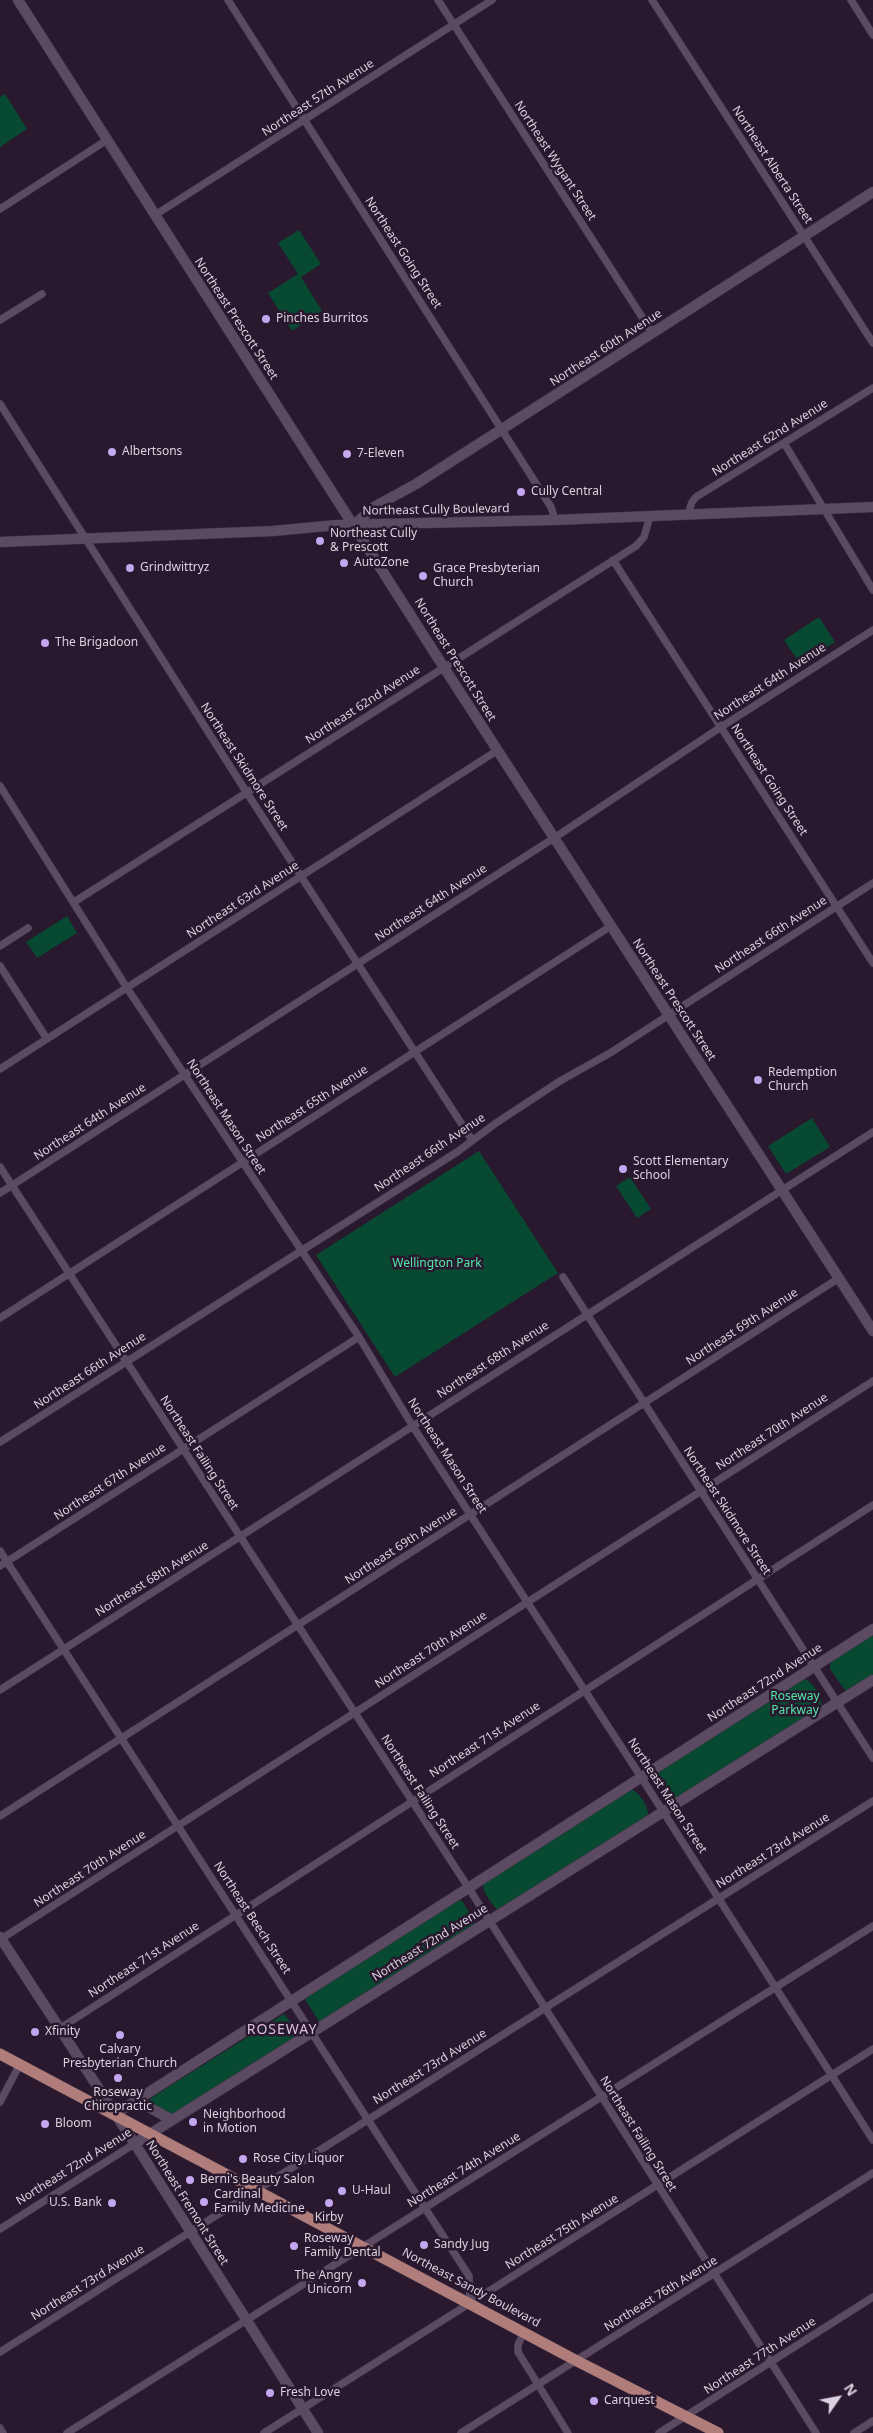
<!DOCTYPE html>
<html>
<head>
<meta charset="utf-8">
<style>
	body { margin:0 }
	#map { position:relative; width:873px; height:2433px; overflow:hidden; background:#29182e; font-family:"Noto Sans",sans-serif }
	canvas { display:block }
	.north { position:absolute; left:813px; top:2373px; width:50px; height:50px; -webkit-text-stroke:4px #29182e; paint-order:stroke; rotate:57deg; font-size:14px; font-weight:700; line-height:20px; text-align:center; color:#dcd1e0 }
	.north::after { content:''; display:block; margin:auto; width:18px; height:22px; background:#dcd1e0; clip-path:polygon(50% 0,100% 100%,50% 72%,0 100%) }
</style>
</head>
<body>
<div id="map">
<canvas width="873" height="2433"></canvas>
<div class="north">N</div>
</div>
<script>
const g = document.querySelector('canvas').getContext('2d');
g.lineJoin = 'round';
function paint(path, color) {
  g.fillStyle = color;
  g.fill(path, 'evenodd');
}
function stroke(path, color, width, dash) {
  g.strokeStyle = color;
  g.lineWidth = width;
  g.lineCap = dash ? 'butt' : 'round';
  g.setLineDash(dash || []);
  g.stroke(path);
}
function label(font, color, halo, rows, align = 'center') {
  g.font = font + ' "Noto Sans",sans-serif';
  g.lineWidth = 5;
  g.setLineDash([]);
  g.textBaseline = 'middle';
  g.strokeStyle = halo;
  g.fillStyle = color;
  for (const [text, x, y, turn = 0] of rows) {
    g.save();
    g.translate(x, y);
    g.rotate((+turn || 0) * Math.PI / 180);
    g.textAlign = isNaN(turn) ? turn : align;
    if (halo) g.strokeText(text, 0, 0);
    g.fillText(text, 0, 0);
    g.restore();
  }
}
paint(new Path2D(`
	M5,94l22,35 -27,18v-50z
	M299,230l22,34 -20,13 21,34 -30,20 -24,-38 30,-19 -20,-31z
	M819,617l16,25 -35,22 -16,-24z
	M67,916l10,17 -40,25 -11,-16z
	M812,1118l18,29 -44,27 -18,-28z
	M479,1151l79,122 -163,104 -79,-122z
	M630,1177l21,32 -14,9 -21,-32z
	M873,1633v43l-26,15 -3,-2 -14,-20v-6z
	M805,1679c8,3 19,20 16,29l-146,92c-9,-2 -21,-20 -18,-28z
	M630,1789c9,2 19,18 18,27l-150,94c-6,-5 -15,-17 -15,-26z
	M459,1899l4,3 13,22 -156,98 -2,-2 -12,-19v-4z
	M284,2014l13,16v5l-2,2 -120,76 -5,2 -21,-12 2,-5z`), '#074931');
const street = new Path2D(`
	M228,0l323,507 4,13
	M438,0l215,334
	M652,0l221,343
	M851,0l22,35
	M0,209l107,-69
	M155,215l337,-215
	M0,320l42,-26
	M0,404l247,389 225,347
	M784,443l89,147
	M688,514l4,-12 4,-5 177,-109
	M613,560l260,403
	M0,786l127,202 232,349 53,88 229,352 232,363
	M74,902l562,-356 8,-9 6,-21
	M0,946l28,-18
	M0,966l47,73
	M0,1069l498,-319
	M0,1167l468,720 348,546
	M0,1193l554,-355 167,-111 152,-97
	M563,1277l310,481
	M0,1318l611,-392
	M0,1442l457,-290 39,-29 64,-42 50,-28 263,-170
	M0,1551l469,725 1,27
	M0,1566l359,-229
	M0,1690l873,-558
	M0,1816l839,-538
	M1,1939l872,-558
	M59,2029l814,-524
	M0,2102l20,-38
	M0,2229l134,-85
	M524,2332l-6,13v7l50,81
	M0,2352l873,-551
	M0,2428l3,5
	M67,2433l806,-507
	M264,2433l609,-384
	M461,2433l412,-260
	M659,2433l214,-136
	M854,2433l19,-12`);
const secondary = new Path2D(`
	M18,0l425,666 430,665
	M354,525l20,-18 42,-23 457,-292
	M0,542l273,-11 64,-6 218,-5 318,-13
	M0,1937l142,218 176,278
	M141,2099l2,5 29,16
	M115,2114l758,-485
	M134,2144l739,-464`);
const primary = new Path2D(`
	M0,2054l577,307 141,72`);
stroke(street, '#423546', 8);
stroke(secondary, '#423546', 11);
stroke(primary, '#423546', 12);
stroke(street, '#5c4a62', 7);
stroke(secondary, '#5c4a62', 10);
stroke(primary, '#b17d7b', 11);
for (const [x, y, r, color] of [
	[266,319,5,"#c4a7f1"],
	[112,452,5,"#c4a7f1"],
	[347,454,5,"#c4a7f1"],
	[521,492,5,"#c4a7f1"],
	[320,541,5,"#c4a7f1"],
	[344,563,5,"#c4a7f1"],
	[130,568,5,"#c4a7f1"],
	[423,576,5,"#c4a7f1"],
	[45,643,5,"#c4a7f1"],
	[758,1080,5,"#c4a7f1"],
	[623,1169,5,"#c4a7f1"],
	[35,2032,5,"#c4a7f1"],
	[120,2035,5,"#c4a7f1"],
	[118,2078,5,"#c4a7f1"],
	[193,2122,5,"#c4a7f1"],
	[45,2124,5,"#c4a7f1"],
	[243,2159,5,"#c4a7f1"],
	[190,2180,5,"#c4a7f1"],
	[342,2191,5,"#c4a7f1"],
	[204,2202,5,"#c4a7f1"],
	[112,2203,5,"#c4a7f1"],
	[329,2203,5,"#c4a7f1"],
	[424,2245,5,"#c4a7f1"],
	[294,2246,5,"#c4a7f1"],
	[362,2283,5,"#c4a7f1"],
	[270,2393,5,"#c4a7f1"],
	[594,2401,5,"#c4a7f1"]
]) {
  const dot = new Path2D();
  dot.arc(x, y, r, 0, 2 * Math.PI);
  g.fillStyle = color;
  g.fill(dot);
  stroke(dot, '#29182e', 2);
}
label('12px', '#dcd1e0', '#29182e', [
	["Northeast 57th Avenue",318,98,-33],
	["Northeast Wygant Street",555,161,57],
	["Northeast Alberta Street",772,165,57],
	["Northeast Going Street",403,253,57],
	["Northeast Prescott Street",236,319,57],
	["Northeast 60th Avenue",606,348,-33],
	["Northeast 62nd Avenue",770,438,-32],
	["Northeast Cully Boulevard",436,510,-1],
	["Northeast Prescott Street",455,660,58],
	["Northeast 64th Avenue",770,682,-33],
	["Northeast 62nd Avenue",363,705,-33],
	["Northeast Skidmore Street",244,767,57],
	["Northeast Going Street",769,780,57],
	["Northeast 63rd Avenue",243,900,-33],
	["Northeast 64th Avenue",431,903,-33],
	["Northeast 66th Avenue",771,935,-33],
	["Northeast Prescott Street",674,1000,57],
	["Northeast 65th Avenue",312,1104,-33],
	["Northeast Mason Street",226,1117,57],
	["Northeast 64th Avenue",90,1122,-33],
	["Northeast 66th Avenue",430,1153,-34],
	["Northeast 69th Avenue",742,1327,-33],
	["Northeast 68th Avenue",493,1360,-33],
	["Northeast 66th Avenue",90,1371,-33],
	["Northeast 70th Avenue",772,1432,-33],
	["Northeast Failing Street",199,1453,57],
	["Northeast Mason Street",447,1456,57],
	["Northeast 67th Avenue",110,1482,-33],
	["Northeast Skidmore Street",727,1511,57],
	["Northeast 69th Avenue",401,1546,-33],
	["Northeast 68th Avenue",152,1579,-32],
	["Northeast 70th Avenue",431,1650,-33],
	["Northeast 72nd Avenue",765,1683,-33],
	["Northeast 71st Avenue",485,1740,-33],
	["Northeast Failing Street",420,1792,57],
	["Northeast Mason Street",667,1796,57],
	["Northeast 73rd Avenue",773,1851,-32],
	["Northeast 70th Avenue",90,1869,-33],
	["Northeast Beech Street",252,1918,57],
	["Northeast 72nd Avenue",430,1943,-32],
	["Northeast 71st Avenue",144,1960,-33],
	["Northeast 73rd Avenue",430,2067,-32],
	["Northeast Failing Street",638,2134,58],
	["Northeast 72nd Avenue",74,2167,-32],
	["Northeast 74th Avenue",464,2170,-32],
	["Northeast Fremont Street",187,2203,58],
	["Northeast 75th Avenue",562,2232,-32],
	["Northeast 73rd Avenue",88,2283,-32],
	["Northeast Sandy Boulevard",471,2288,28],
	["Northeast 76th Avenue",661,2294,-32],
	["Northeast 77th Avenue",760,2356,-33]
]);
label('12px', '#dcd1e0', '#29182e', [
	["Pinches Burritos",276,319],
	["Albertsons",122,452],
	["7-Eleven",357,454],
	["Cully Central",531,492],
	["Northeast Cully",330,534],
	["& Prescott",330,548],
	["AutoZone",354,563],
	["Grindwittryz",140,568],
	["Grace Presbyterian",433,569],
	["Church",433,583],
	["The Brigadoon",55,643],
	["Redemption",768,1073],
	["Church",768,1087],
	["Scott Elementary",633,1162],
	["School",633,1176],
	["Xfinity",45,2032],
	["Calvary",120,2050,"center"],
	["Presbyterian Church",120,2064,"center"],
	["Roseway",118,2093,"center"],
	["Chiropractic",118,2107,"center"],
	["Neighborhood",203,2115],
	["in Motion",203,2129],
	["Bloom",55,2124],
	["Rose City Liquor",253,2159],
	["Berni's Beauty Salon",200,2180],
	["U-Haul",352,2191],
	["Cardinal",214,2195],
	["Family Medicine",214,2209],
	["U.S. Bank",102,2203,"right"],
	["Kirby",329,2218,"center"],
	["Roseway",304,2239],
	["Family Dental",304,2253],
	["Sandy Jug",434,2245],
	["The Angry",352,2276,"right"],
	["Unicorn",352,2290,"right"],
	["Fresh Love",280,2393],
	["Carquest",604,2401]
], 'left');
label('12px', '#54e7a8', '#29182e', [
	["Wellington Park",437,1264],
	["Roseway",795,1697],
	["Parkway",795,1711]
]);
g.letterSpacing = '1px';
label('14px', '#d9c3e0', '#29182e', [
	["ROSEWAY",282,2030]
]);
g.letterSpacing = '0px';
</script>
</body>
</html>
